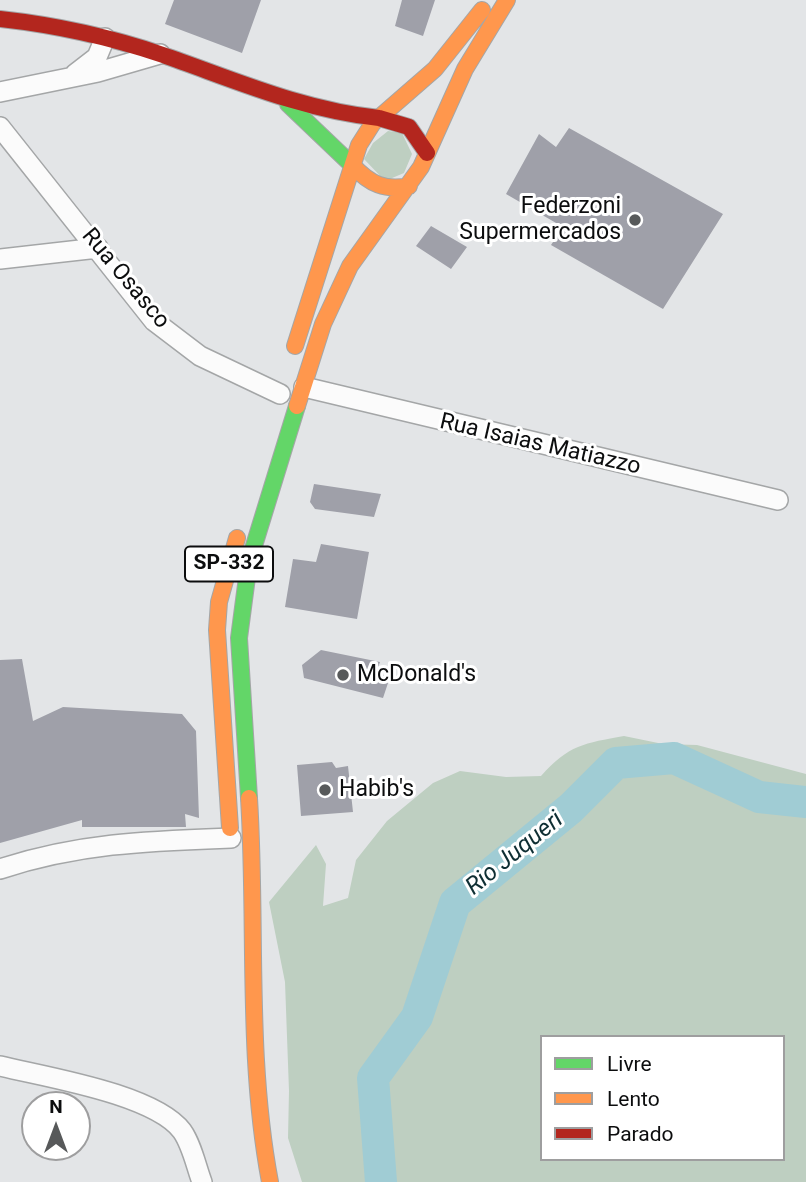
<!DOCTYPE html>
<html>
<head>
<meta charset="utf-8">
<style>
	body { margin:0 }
	#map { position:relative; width:806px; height:1182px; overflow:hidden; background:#e3e5e7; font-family:Roboto,sans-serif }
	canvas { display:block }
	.legend { position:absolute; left:540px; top:1035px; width:245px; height:126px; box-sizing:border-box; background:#fff; border:2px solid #9e9e9f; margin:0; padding:9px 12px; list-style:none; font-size:21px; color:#0c0d0e }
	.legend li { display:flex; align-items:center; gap:14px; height:35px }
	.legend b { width:35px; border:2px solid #9e9e9f }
	.north { position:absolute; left:21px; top:1091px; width:70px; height:70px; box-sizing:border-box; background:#fff; border:2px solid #9e9e9f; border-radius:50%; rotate:0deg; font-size:19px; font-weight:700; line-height:28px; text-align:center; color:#0c0d0e }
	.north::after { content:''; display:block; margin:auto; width:24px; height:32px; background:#57595a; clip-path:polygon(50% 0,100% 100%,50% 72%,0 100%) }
</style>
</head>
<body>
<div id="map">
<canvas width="806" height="1182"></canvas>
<ul class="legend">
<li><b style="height:9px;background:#63d668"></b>Livre</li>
<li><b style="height:9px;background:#ff974d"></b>Lento</li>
<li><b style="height:9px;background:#b3261e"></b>Parado</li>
</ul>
<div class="north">N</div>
</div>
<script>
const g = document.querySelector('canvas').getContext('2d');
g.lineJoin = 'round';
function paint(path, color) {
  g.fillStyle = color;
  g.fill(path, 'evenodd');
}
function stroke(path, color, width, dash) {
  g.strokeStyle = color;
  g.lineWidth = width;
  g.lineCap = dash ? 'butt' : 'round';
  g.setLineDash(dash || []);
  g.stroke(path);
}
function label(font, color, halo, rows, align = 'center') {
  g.font = font + ' Roboto,sans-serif';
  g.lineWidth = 6;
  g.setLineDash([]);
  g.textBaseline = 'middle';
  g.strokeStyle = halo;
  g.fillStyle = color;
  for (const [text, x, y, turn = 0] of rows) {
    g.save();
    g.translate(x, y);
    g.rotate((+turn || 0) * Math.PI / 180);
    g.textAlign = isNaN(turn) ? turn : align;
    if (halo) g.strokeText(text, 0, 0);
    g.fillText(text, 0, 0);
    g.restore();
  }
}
paint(new Path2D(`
	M388,131l14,2 10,21 -8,19 -19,8 -21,-22 9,-16z
	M624,736l39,8 34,1 109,29v408h-504l-14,-44 1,-47 -4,-109 -16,-80 47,-57 10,19 -3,42 25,-8 8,-38 31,-39 46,-38 27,-12 46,6 35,-1c27,-31 44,-33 83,-40zM542,1037h241v122h-241z`), '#becfc1');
stroke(new Path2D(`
	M381,1182l-8,-104 44,-61 38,-114 116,-95 45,-45 58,-5 85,39 47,5`), '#a0ccd4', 32);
paint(new Path2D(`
	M174,0h87l-19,53 -77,-29z
	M402,0h33l-12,36 -28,-10z
	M569,128l154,86 -60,95 -112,-64 12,-18 -57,-33 33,-60 17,13z
	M431,226l36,21 -16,22 -35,-23z
	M314,484l67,10 -7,23 -59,-8 -5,-7z
	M321,544l48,8 -12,67 -72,-12 8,-48 23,3z
	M321,650l59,12 -4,11 14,4 -7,21 -79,-20 -2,-13z
	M22,659l11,62 30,-14 119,7 14,17 3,87 -14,-4 1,13h-104v-7l-82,23v-183z
	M332,762l4,6 12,-2 5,46 -52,4 -4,-51z`), '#9fa0a9');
const street = new Path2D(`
	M75,74l22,-17 8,-19
	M0,92l98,-20 62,-18
	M0,127l154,194 46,35 80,38
	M0,259l98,-11
	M304,387l474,113
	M0,869c79,-26 149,-28 231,-31
	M0,1066c45,11 154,28 182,65 10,14 14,35 20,51`);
const fast = new Path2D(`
	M288,104l65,62
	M249,798l-10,-160 10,-76 48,-156`);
const slow = new Path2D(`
	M353,166c17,18 32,25 56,20
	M295,346l64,-201 14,-22 62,-54 47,-59
	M297,406l26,-82 27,-58 71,-99 44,-98 42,-69
	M249,798c8,128 -3,257 21,384
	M230,828l-13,-198 2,-28 18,-64`);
const jam = new Path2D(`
	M0,19c55,6 110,18 163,36 72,25 139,55 216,63
	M379,118l30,9 18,26`);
stroke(street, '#a4a6a7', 22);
stroke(fast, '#a4a6a7', 18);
stroke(slow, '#a4a6a7', 18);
stroke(jam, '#a4a6a7', 18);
stroke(street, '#fbfbfb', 19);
stroke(fast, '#63d668', 16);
stroke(slow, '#ff974d', 16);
stroke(jam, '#b3261e', 16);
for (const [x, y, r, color] of [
	[635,220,7,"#57595a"],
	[343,675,7,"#57595a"],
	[325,790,7,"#57595a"]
]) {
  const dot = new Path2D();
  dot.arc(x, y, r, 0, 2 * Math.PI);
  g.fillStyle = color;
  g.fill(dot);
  stroke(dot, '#fff', 2.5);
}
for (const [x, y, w] of [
	[229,564,88]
]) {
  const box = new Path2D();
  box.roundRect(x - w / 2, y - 17.5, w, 35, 5);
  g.fillStyle = '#fff';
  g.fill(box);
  stroke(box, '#0c0d0e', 2);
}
label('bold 21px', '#0c0d0e', null, [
	["SP-332",229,564]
]);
label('23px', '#0c0d0e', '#fff', [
	["Federzoni",621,207,"right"],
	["Supermercados",621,233,"right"],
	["McDonald's",357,675],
	["Habib's",339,790]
], 'left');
label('23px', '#0c0d0e', '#fff', [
	["Rua Osasco",125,279,50],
	["Rua Isaias Matiazzo",540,445,13]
]);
label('italic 24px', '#0e2e33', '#fff', [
	["Rio Juqueri",515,854,-39]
]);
</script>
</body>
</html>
